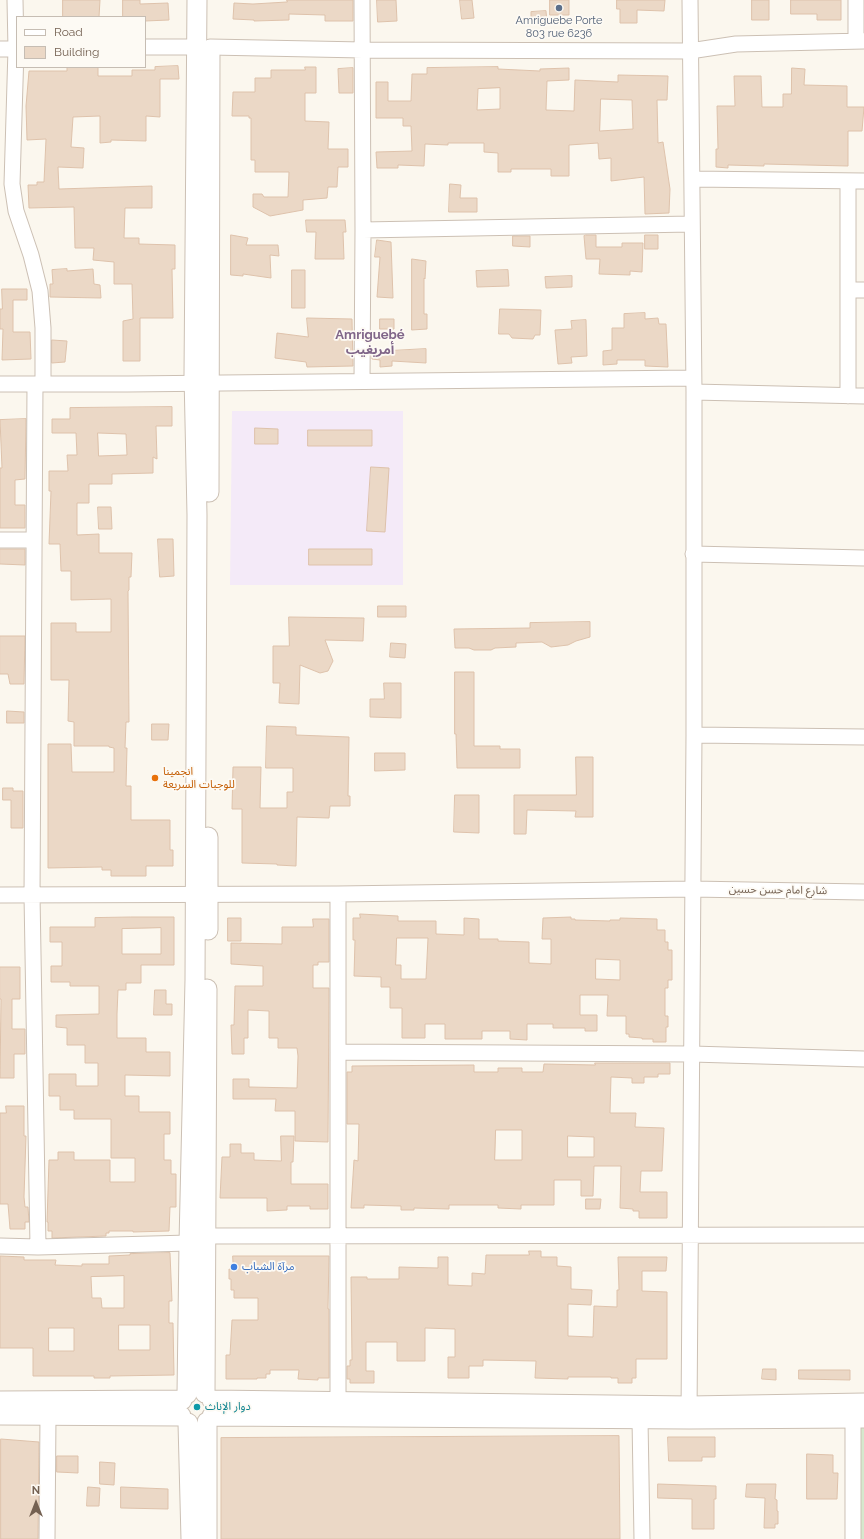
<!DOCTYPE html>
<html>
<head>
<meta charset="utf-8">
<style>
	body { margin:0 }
	#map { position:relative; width:864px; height:1539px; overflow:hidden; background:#fbf7ee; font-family:Raleway,sans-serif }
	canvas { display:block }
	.legend { position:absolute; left:16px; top:16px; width:130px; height:52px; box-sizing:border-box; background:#fdfaf4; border:1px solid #c6bdb3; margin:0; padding:5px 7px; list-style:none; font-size:12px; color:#746152 }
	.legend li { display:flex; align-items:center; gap:8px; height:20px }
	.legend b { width:20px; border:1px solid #c6bdb3 }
	.north { position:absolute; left:16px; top:1483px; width:40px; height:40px; -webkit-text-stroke:3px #fdfaf4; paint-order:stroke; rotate:0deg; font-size:11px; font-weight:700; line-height:16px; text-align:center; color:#746152 }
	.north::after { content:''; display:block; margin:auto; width:14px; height:18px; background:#746152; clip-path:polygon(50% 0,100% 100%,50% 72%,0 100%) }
</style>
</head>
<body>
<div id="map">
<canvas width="864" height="1539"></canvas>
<ul class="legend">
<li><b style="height:5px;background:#fff"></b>Road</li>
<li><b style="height:11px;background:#ebd8c6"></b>Building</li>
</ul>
<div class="north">N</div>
</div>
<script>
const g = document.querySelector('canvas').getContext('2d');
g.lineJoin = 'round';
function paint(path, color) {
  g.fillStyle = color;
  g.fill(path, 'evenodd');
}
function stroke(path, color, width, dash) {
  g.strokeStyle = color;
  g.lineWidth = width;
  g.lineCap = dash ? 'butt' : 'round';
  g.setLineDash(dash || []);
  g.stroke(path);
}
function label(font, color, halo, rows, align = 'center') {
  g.font = font + ' Raleway,"Noto Sans Arabic",sans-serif';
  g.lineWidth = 3.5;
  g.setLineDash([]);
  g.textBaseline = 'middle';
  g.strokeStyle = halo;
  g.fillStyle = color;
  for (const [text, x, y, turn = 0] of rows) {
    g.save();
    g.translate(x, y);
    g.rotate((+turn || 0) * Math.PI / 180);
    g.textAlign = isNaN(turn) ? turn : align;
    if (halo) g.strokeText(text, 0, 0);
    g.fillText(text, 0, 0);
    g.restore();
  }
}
paint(new Path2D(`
	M232,411h171v174h-173z`), '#f4eaf8');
paint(new Path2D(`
	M853,1418h11v121h-11z`), '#d6e8cd');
const building = new Path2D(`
	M63,0h37l-1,17h-36z
	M123,0h17v4l28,-1 1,17 -24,1v-4h-22z
	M287,0h66v21h-28v-6l-36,-1v6l-35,1v-1l-21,-1 1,-16 19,1 34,-2z
	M377,0h19l1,21 -19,1z
	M460,0h12l2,18 -12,1z
	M550,0h19v15h-19z
	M617,0h48l-1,11 -27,-1v13h-17v-14h-3z
	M752,0h17v20h-17z
	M791,0h50v20h-24v-6h-26z
	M546,11l1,11h-16v-10z
	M178,66l1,13h-19v38l-14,-1v25l-35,-1v2l-11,1v-27l-27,1 -2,30 13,1 -1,20 -25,-1 1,22 93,-3v22h-27l-1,30h15v6l36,1v24h-3l1,49h-33v43h-17v-40l10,-2 -1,-35h-18v-22l-21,-2 1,-12h-19l-1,-41 -45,1 -1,-23h9v-3h7l2,-43 -19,1 -1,-34 3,-35h38v-4h31v9h34v-6h23v-3z
	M305,67h11v26h-11v28l24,1 -1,27h20v18h-10l-1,20h-9l-1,11 -24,2v10l-33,6 -17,-9v-13h9l2,3h24l1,-25h-34v-12h-4v-42h-2v-2h-17l1,-24h22v-14h16v-8h34z
	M498,67v2l42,2v-2l29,-1v12l-22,1 -1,29 28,1 1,-31 43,2v-7l50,1 -1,24h-10l1,43 5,-1 7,47 -1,24 -24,1 -1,-37 -33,4v-23l-12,1 -1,-16 -29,2v31h-18v-7h-40v3h-13v-19l-14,-1v-9h-36v2l-23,-1 -1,22 -26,-1v3h-21l-1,-16 36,-1 -1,-25h-8v-8h-27v-36h12v19h23l1,-27h15v-6zM500,88v21l-23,1 1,-21zM601,99l31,1 1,29 -33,2z
	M353,68v25h-14l-1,-24z
	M792,68l13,1 -1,16 43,1v21h17l-2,24h-14v35l-84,-2v2l-36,-1v3l-12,-1v-18h2l-1,-43h18l-1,-30h27l1,31h21v-13h8z
	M450,184l11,1 -1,13h17v14h-28z
	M306,220h39l1,12h-3l1,27h-29l1,-27h-9z
	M231,235l17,3 -2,7h32l1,11 -9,-1 1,23 -28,-4v2l-12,-1z
	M586,235h10v12h26v-4h21l-1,29 -12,-1v4l-31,-1 1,-15h-14l-2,-23z
	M645,235h13v14h-13z
	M513,236h17v11l-17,-1z
	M377,240l14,2 2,56 -16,-1 3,-40h-5z
	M412,259l14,2 -1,18 -1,-1v36h3v15l-15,1z
	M67,269v2l26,-2 1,15 6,1 1,13 -51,-1v-13h3l-1,-14z
	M292,270h13v38h-13z
	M508,270l1,16 -32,1 -1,-16z
	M572,276v11l-26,1 -1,-11z
	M2,289h25v11h-14v32h17l1,27 -29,1 1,-31h-3v-20h2z
	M500,309l41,1 -1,25h-5l-2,4 -21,-1 -3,-4h-10z
	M645,313v6l13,-1 1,6h7l2,43 -23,-1v-6h-28v4l-14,1v-14l9,-1v-22h12v-14z
	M307,318l45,1 1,47 -46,1 -1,-5 -31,-4 2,-25 31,4z
	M380,319h14v10h-14z
	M586,320l1,36 -16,1 1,6 -14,1 -3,-34 17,-1 -1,-8z
	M52,340l15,1 -2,21 -13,1z
	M426,349v14l-34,-2v5l-12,1v-7l-8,-1v-7z
	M172,407v19h-16l1,33 -4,-2v16l-41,1v10h-23v19h-12v32l22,-1v19h33l-1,24h-2v13l-1,1 1,131h-3l-1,26h2l-1,38h5v34h39v30h3v16h-27v10h-35v-6h-9v-3l-54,1v-124h23l1,28h42v-24l-5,-1v-1h-35v-24l-6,-1 1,-41h-18v-57h25v9h35v-33l-40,1v-29h-10l-1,-27h-11l2,-53h-2v-20h19l-1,-16h10l-1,-22h-24v-14h18v-11zM98,433l28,1 1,21 -28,1z
	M26,419l-1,60 -10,1v25h10v23h-25v-60h2l-2,-48z
	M255,428l23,1v15h-23z
	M308,430h64v16h-64z
	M371,467l18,1 -4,64 -18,-1z
	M98,507h13l1,22h-13z
	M158,539h15l1,37 -14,1z
	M0,549h25v16l-25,-1z
	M309,549h63v16h-63z
	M378,606h28v11h-28z
	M289,617l75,1 -1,23 -38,-1 8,21 -5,10 -8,2 -20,-8 -1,39 -20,-1 1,-20h-7v-37h16z
	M590,622v15l-14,4 -8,4 -17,2 -9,-5 -26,1v4l-21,1 -4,2h-17l-5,-2h-14l-1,-19 76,-1v-5z
	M0,636h25l-1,48h-14l-2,-10h-8z
	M391,643l15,1 -1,14 -15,-1z
	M455,672h19v74h26v3h20v19h-63l-1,-34h-1z
	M384,683h17v35l-31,-1v-18h14z
	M7,711l17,1v11h-17z
	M152,724h17l-1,16h-16z
	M267,726l29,1v8l53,2 -1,59h2v10h-20l-1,12 -32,-1 -1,49 -19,-1v-1l-35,-1v-54h-10l1,-42h28l-1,41h27v-16h6v-24h-27z
	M375,753h30v17l-30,1z
	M576,757h17v60h-18l1,-6 -49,-1 -1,24h-12v-39h62z
	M3,788h10v3h10v37h-12v-28h-8z
	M455,795h24v38l-25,-1z
	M360,914l38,2v5h38v13l28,1v-17l15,1v20h19v2l31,1v21l22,1v-25h-9l1,-21 28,-1v2h4v1l35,1v-1h10v-2l37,1v11h8v12h3v8h4v30h-4v8h-3v28h3v11h-2v15h-13v-3h-11v-1l-13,-1v-3h-3v-18h-19l1,-21h-28v20h17v16h-12v-3h-32v-4h-26v16l-17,-1v-8h-28v8h-37v-15h-20v14h-23v-30h-12v-21h-9v-10l-27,-1 1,-36h-2v-22h7zM397,938h31l-2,41h-25v-14h-5zM596,959l24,1v20l-24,-1z
	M131,917h43v48h-33v18h-15v7h-8l-1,24v24h29v14h24v24l-45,-1v21h14v16h31v22h-6v26h7v14h5v33h-6l-1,24 -36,1v-1h-24v2h-3v3l-54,2v-7h-4v-9h-1l2,-62h9v-8h16v8h36v22h25v-24h-24v-39h-37v-9h-14v-14h-11v-22h27v12h22v-23h-13v-18h-18v-17l-11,-1v-12l43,-1v-28h-29v-4h-19v-16h11v-24h-12v-15h45v-9zM161,928v26h-39v-25z
	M228,918h13v23h-13z
	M313,919h16v43h-11v3h-5v23h16l-1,154 -33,-1v-30h-20l1,-12h-43v-20h16v8l48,1 1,-32 -1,-8h-19v-10h-9v-27l-21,-1v28h-4v16h-12l-1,-29h3l1,-39h28v-20l-32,-2v-21l51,1v-17h31z
	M0,967h20v32h-8v30h13v25h-11v24h-14l1,-79h-1z
	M155,990h11v14h6v11h-18z
	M595,1063h75v11h-12v3h-14v6h-12v-5l-21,-1 -1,36h26l-1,14 29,1 -2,43h-21l-1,21h27v26h-28v-7h-6v-2l-13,-1 1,-42h-27l-1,30h-12v-16h-27v25h-33v4l-23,-1v-3h-49v4l-35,-1v2h-13v-4l-37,-1v3h-13l3,-48 4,1 1,-37h-12v-52h5v-6l122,-1v7h24v-4h24v4h21l1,-8 51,1zM496,1130h26v30h-27zM568,1136l26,1v20h-26z
	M6,1106h18v30h2l-2,61 1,10h3l1,15h-4v7h-15l-2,-25h-8v-91h6z
	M281,1136h13l-1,26h-2v22h37v25h-18v-3h-23v4l-20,1v-13h-47l2,-41h8v-13h11v9h13v7l27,1z
	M586,1199h15l-1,10h-14z
	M529,1251h12v6h16v9l14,1v22l21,1 -1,15 -23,-1v32l25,1 1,-31 23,1v-17h2l-1,-33h49l-1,14h-24v20l25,1v67h-31v19h-4v5h-14v-5h-7v-1h-43v2l-33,-1 1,-17 -53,-1v6h-14v12h-21v-21h7v-28l-30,-1v33h-28v-19h-31v29h8v12h-24v-4h-3v-13h3v-6h2l-1,-83h16v2h32v-12l39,1v-11h10v28l24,1v-13l13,1 1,-19h43z
	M170,1253l2,48h-3v22h4l1,52 -64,1v2h-16v-2h-61v-28h-33v-92l24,1v3h32l-1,5 27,1v-2h27v-8l21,-1v-1zM124,1276v32h-22l-1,-10h-9l-1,-21zM119,1325h31v25h-31zM49,1328h25v23h-25z
	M233,1256h96l-1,53h1v69h-11v2l-20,-1 1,-9h-29v4h-4v4h-9v1h-31v-24h4l2,-35h26v-22h-24v-8h-3v-11h-2v-10h4z
	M763,1369h13v11l-14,-1z
	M799,1370h51v10l-51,-1z
	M619,1436l1,103h-399v-101z
	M668,1437h47v20h-13v4h-33z
	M1,1439l38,3 -1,97h-37z
	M807,1454l26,1v18h5l-1,26h-30z
	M57,1456h21v17l-21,-1z
	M100,1462l15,1 -1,22 -14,-1z
	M658,1484l58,2v13h-2v30h-22v-30l-34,-1z
	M747,1484h29l-1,15 2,1v11h1v13h-3v4h-11l1,-30 -19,-1z
	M88,1487l12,1 -1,18h-12z
	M121,1487l47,2v20l-47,-1z`);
paint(building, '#ebd8c6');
stroke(building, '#dec2ab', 1);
const minor = new Path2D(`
	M15,0l1,49 -4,135 4,27 15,44 9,36 3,37v56
	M856,0v41
	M145,47h52
	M210,47l153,3 327,1 46,-7 128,-3
	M0,49h17
	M692,179l172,2
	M363,230l328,-6
	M848,290h16
	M362,381l1,-151 -1,-230
	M0,384h128l565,-6
	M35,384l-3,511 6,352
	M694,392l170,4
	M848,396v-215
	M0,540h34
	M693,554l171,4
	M694,735l170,2
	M338,894v508
	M0,895l338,-1 354,-5 172,3
	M338,1052l354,2 172,5
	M0,1246l38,1 151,-4 17,-7 658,-1
	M689,1416l5,-681v-343l-4,-392
	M853,1418v121
	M640,1419l2,120
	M47,1539l1,-123`);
const tertiary = new Path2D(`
	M209,492l1,-441
	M208,930v-93
	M205,1393l2,-404
	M187,1394l2,-151 6,-263 2,-465 -3,-140 3,-375
	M212,1400l478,6 174,-3
	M0,1401l182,-1
	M0,1415l181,1
	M212,1416l477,3 175,-1
	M207,1422v117
	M188,1423l3,116`);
stroke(minor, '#ccc0b4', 17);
stroke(tertiary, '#ccc0b4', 21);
stroke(minor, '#fff', 15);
stroke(tertiary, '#fff', 19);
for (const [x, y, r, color] of [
	[559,8,4,"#5c6f8a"],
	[155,778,4,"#e8710a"],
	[234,1267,4,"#3f7fe0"],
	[197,1407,4,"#0f9aa8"]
]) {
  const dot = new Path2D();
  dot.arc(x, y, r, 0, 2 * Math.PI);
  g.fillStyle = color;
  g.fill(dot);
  stroke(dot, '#fdfaf4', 1.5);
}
label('11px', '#4e5e75', '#fdfaf4', [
	["Amriguebe Porte",559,21],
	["803 rue 6236",559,34]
]);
label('11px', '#c56008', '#fdfaf4', [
	["انجمينا",163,772],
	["للوجبات السريعة",163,785]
], 'left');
label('11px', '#746152', '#fdfaf4', [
	["شارع امام حسن حسين",778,890,1]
]);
label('11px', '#366cbe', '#fdfaf4', [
	["مرآة الشباب",242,1267]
], 'left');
label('11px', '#0d838f', '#fdfaf4', [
	["دوار الإناث",205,1407]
], 'left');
label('bold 13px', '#806689', '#fdfaf4', [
	["Amriguebé",370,335],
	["أمريغيب",370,350]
]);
</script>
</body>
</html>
